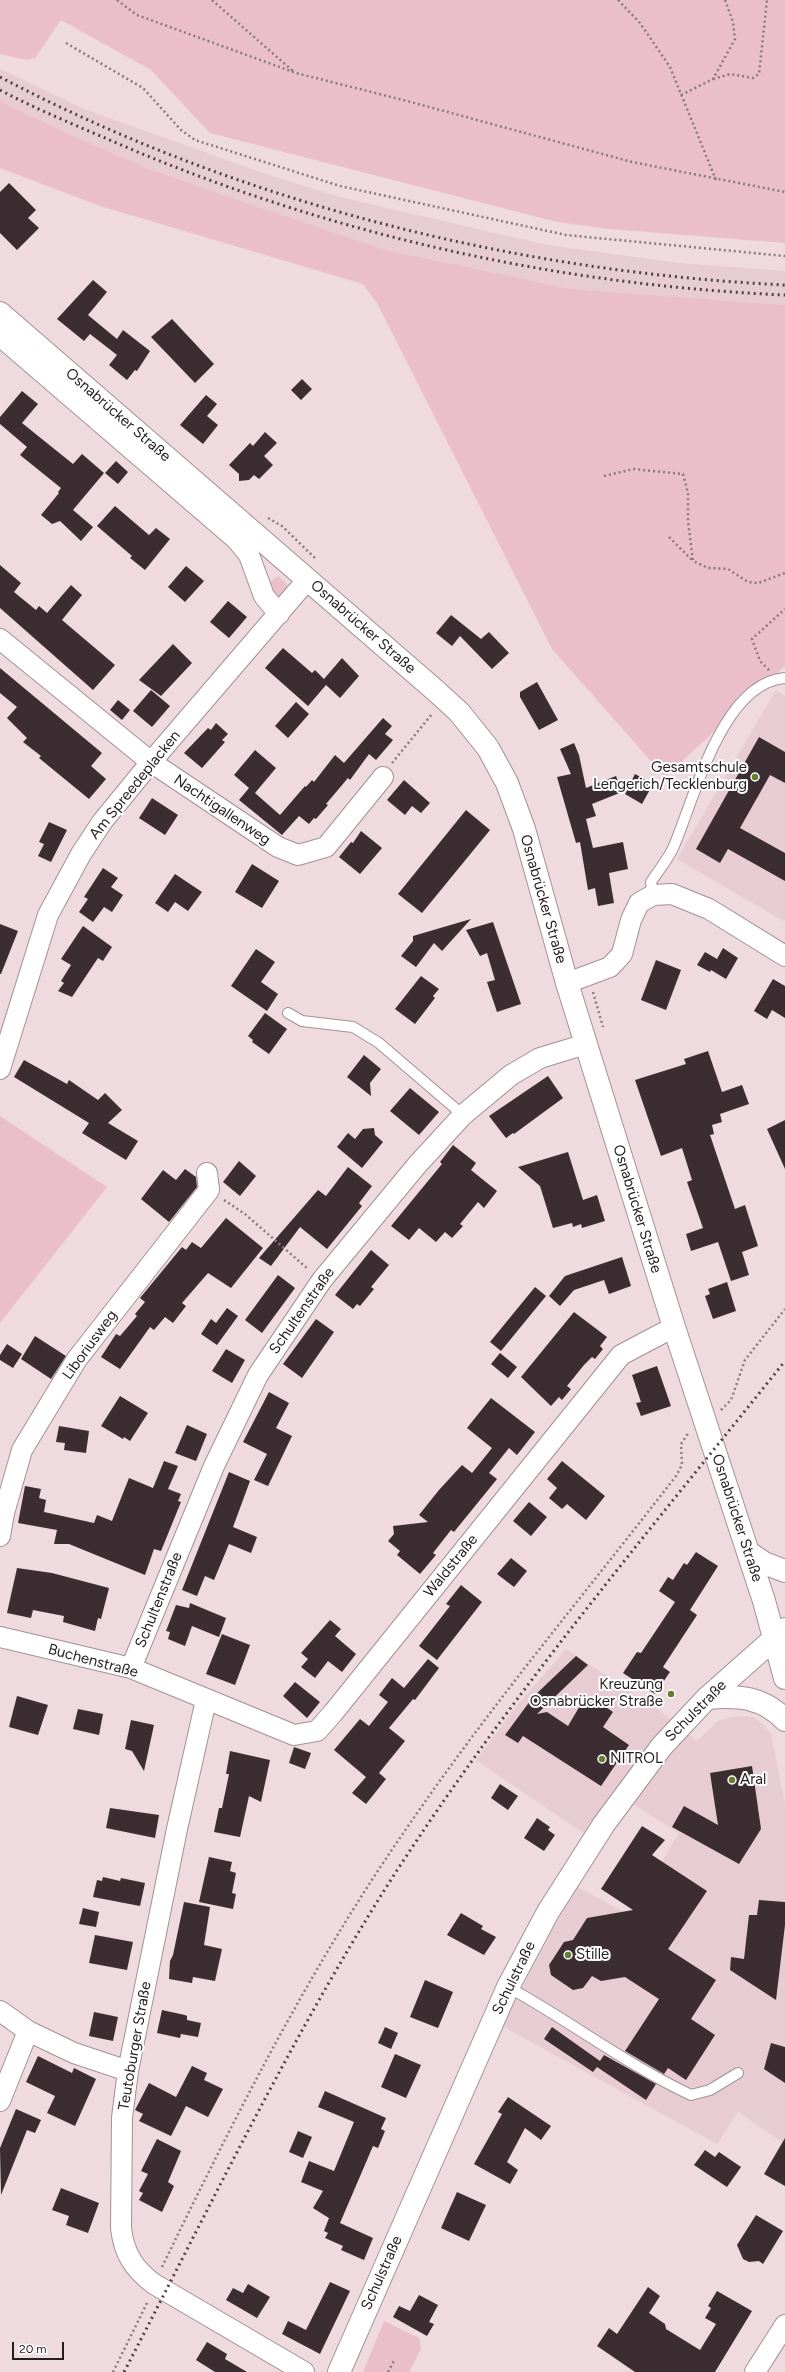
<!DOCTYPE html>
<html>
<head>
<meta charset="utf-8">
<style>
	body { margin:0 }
	#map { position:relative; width:785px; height:2372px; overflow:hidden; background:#eedadf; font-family:Figtree,sans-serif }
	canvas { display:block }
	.scale { position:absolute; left:12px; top:2342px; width:52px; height:18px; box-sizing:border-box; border:2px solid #251e20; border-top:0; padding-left:5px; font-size:12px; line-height:14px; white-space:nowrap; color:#251e20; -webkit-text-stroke:3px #fff; paint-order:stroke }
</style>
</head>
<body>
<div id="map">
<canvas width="785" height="2372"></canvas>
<div class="scale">20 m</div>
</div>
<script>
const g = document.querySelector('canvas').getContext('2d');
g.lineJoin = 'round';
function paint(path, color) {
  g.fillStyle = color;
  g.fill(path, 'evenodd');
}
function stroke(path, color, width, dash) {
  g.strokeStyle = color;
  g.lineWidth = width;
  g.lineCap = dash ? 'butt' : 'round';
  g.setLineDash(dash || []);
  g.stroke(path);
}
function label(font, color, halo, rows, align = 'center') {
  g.font = font + ' Figtree,sans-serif';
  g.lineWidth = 4;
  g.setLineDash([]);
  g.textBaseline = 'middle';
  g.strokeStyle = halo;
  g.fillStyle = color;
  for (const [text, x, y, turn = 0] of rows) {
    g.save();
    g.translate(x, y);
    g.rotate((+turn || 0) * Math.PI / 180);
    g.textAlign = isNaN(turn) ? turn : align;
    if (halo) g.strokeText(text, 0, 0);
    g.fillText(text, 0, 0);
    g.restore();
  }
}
paint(new Path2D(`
	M0,69l87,41 182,65 71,22 207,48 132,18 106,8v34l-214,-16 -184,-39 -170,-57 -72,-26 -76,-33 -69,-33z
	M776,690l9,6v226l-108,-63z
	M566,1649l93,61 38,31 21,-20 19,-5 16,1 11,8 7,9 14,70v340l-47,-32 -21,32 -215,-118 74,-140 53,29 50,-82 -48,-30 -48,30 -107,-73 39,-52z`), '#e8ccd4');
paint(new Path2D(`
	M0,0h785v243l-176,-14 -52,-7 -347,-89 -59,-63 -90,-50 -26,38 -9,2 -26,-6z
	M0,101l69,33 76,33 72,26 170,57 184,39 214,16v361l-120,111 -113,-128 -174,-344 -15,-21 -263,-78 -100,-38z
	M278,576l9,8v7l-9,8 -13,-14z
	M0,1116l107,71 -107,136z
	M384,2321l35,17 2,11 -12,23h-46z`), '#ebbecb');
paint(new Path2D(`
	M9,183l27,27 -8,8 11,10 -22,22 -17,-17v-41z
	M93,280l14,12 -19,23 29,24 6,-9 27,21 -13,20 -2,-1 -8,10 -18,-15 8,-10 -27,-21 -6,7 -27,-22z
	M172,319l42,45 -19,19 -44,-46z
	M302,379l10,10 -11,11 -10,-10z
	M22,391l16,13 -16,19 51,41 9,-10 22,19 -31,37 20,17 -12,14 -21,-20 -8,3 -11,-9 18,-22 -1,-1 3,-4 -41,-33 7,-8 -27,-23v-7z
	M206,395l11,9 -10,12 11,9 -15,19 -23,-19z
	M265,432l12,11 -13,13 9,9 -14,14 -5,-4 -5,5 -10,1v-7l-10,-9 21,-22 3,3z
	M116,461l12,11 -10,12 -13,-11z
	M115,506l34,29 7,-7 14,11 -25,31 -15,-12 2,-2 -35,-30z
	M0,565l21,18 -7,9 22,18 3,-4 8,7 24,-28 11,10 -20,25 53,45 -22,25 -93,-82z
	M186,566l18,15 -19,21 -17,-15z
	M228,601l19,16 -18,21 -19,-16z
	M451,615l30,24 8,-7 20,21 -17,16 -32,-33 -8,10 -16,-13z
	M173,644l19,19 -31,33 -22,-16z
	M283,648l29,25 3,-3 9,9 18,-21 17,18 -19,22 -14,-13 -18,21 -43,-38z
	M0,668l102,85 -11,13 15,13 -17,20 -50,-41 2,-2 -18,-14 4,-4 -20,-20 10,-11 -17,-14z
	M537,682l21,38 -19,10 -19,-33v-5z
	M151,690l19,16 -18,21 -19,-16z
	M118,700l12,10 -8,10 -12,-10z
	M296,702l13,12 -21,24 -13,-12z
	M383,718l9,8 -7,8 8,6 -17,20 -7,-6 -19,26 -2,-2 -22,26 2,1 -12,14 -2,-1 -5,6 -10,-8 -17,19 -43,-35 10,-12 -15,-13 21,-25 21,18 -21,25 25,22 25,-29 1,1 6,-7 2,2 21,-27 9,8z
	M216,723l12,11 -6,6 3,2 -23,26 -18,-15 24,-25 3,2z
	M759,737l26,15v31l-15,-8 -30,53 45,25v28l-57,-32 -8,14 -24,-14z
	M574,743l5,12 7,33 30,-12 6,16 -30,12 4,12 -10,3 7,29 30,-6 5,27 -19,4 5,30 -16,3 -3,-18 -7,2 -8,-48 -4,1 -19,-66 14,-3 -11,-25z
	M635,774l18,10 -11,20 -17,-10z
	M404,780l26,23 -9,10 -9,-7 -7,9 -18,-15z
	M152,798l26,17 -13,20 -26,-17z
	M466,810l24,20 -68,83 -24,-19z
	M49,822l18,8 -16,32 -13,-6 6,-12 -5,-2z
	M361,831l21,17 -22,26 -21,-17 12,-15 2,1z
	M252,864l27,17 -17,27 -27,-16z
	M103,868l15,10 -7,9 12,8 -11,17 -8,-5 -11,15 -14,-10 9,-13 -4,-2z
	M175,874l27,18 -14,19 -13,-9 -7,10 -13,-9z
	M471,919l-29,32 -8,-8 -18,24 -15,-11 12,-15v-5z
	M493,922l28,82 -24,8 -10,-30 8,-2 -8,-27 -7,3 -14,-26z
	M0,924l18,7 -17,43h-1z
	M83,926l29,21 -9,14 -5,-3 -26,39 -14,-6 6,-8 -3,-2 10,-16 -10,-6z
	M723,948l15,10 -12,21 -15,-9 -1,2 -13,-7 8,-13 12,7z
	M256,949l19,13 -14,20 17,12 -11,17 -36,-25z
	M656,960l25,10 -15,40 -25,-10z
	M421,976l18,13 -6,7 2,2 -20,26 -20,-15z
	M773,979l12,7v32l-13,-8 -5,9 -13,-8z
	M265,1013l22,16 -18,25 -17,-12 1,-2 -5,-4z
	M708,1051l14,41 20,-7 7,19 -29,10 2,8 -10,3 2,9 -4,1 25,74 10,-4 13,41 -16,6 7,23 -18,6 -13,-39 -27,9 -5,-17 17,-6 -16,-46 5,-2 -10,-32 -21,8 -26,-76 51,-16 -2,-5z
	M364,1055l17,14 -11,14 1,13 -24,-19z
	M24,1060l43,24 2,-4 29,20 7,-7 17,17 -14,13 30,18 -12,19 -44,-27 7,-10 -75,-46z
	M548,1076l15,22 -49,36 -1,-1 -7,5 -17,-22z
	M410,1088l29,24 -20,23 -29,-24z
	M785,1120v49l-18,-40z
	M374,1128l1,7 8,7 -21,26 -25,-21 11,-14 7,6 8,-10z
	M453,1145l23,18 -5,7 26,21 -13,17 -6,-6 -18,22 3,2 -11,12 -7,-6 -9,10 -17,-14 -10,12 -18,-14 51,-62 -2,-2z
	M568,1152l15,48 14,-5 8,26 -23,7 -1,-4 -8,3 -1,-4 -19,5 -13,-42 -22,-19z
	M239,1161l17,15 -16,20 -17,-14z
	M348,1167l24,19 -13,17 3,3 -35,43 -27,-22 -29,39 -12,-8 59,-68 8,6z
	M185,1169l11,8 1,10 -28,35 -28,-23 22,-29 13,10z
	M226,1218l37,30 -32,40 -23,-15 -26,30 4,3 -13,17 -8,-6 -11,13 -4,-3 -30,42 -19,-12 15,-23 4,2 17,-20 -2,-2 10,-12 -5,-4 42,-51 4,3 6,-8 9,6z
	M371,1250l18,15 -18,22 3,2 -14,17 -3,-2 -4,5 -18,-14z
	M622,1257l9,29 -22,8 -5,-14 -30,10 -14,16 -11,-10 16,-20z
	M278,1275l17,13 -33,45 -17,-13z
	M727,1282l9,29 -23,8 -8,-23 5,-2 -2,-5z
	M535,1287l11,9 -45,55 -11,-9z
	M227,1308l11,8 -21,29 -16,-11 10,-15 5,4z
	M574,1312l33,25 -7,9 3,3 -8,10 -3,-2 -8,8 -17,21 4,3 -9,11 -3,-3 -8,9 -30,-29z
	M316,1319l18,13 -32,46 -19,-14z
	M35,1336l31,20 -15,23 -30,-20z
	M7,1344l15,10 -9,14 -13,-8v-5z
	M226,1349l19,11 -13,23 -20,-12z
	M500,1353l17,14 -9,11 -17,-14z
	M657,1366l14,40 -30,10 -5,-13 5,-1 -9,-27z
	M269,1392l20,11 -13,25 16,8 -24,50 -14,-6 13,-26 -24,-12z
	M120,1396l28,17 -18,28 -6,-4 -1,2 -22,-13z
	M491,1398l44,34 -18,23 -8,-7 -20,25 8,6 -43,53 -3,-2 -18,23 3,2 -16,19 -23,-19 3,-4 -12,-10 6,-7 -1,-8 35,-4 -9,-7 20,-25 23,-25 10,8 20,-25 -25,-20z
	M187,1425l20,9 -11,27 -21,-8z
	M59,1426l30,5 -3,22 -22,-3 1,-7 -9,-1z
	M164,1461l14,5 -10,23 13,5 -3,7 3,1 -20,49 -7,-2 -9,26 -76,-31h-15l3,-14 -39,-7 7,-37 16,3 -2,9 7,2 -2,12 50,11 3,-8 15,6 17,-43 24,10z
	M562,1461l43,35 -19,24 -19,-16 -5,5 -13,-11 8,-10 -10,-9z
	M229,1472l21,9 -17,46 24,10 -6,16 -22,-9 -15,36 -9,-4 -8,20 -15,-6z
	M529,1502l18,15 -16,19 -18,-15z
	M696,1552l22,14 -28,44 7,5 -34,52 7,5 -15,22 -32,-21 14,-21 4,1 34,-51 -16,-11 9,-14 5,3 11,-17 3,2z
	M511,1558l16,13 -13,16 -17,-13z
	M17,1568l35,5 57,15 -8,31 -3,-1 -3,13 -32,-9 1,-6 -31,-6 -2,8 -24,-5z
	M461,1585l21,17 -45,58 -18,-14 31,-40 -4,-2z
	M190,1603l36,15 -7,19 -27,-11 -7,20 -17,-7 2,-7 -4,-1 10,-26 13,3z
	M330,1620l11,9 -6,7 21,18 -14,18 -14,-11 -13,17 -14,-11 7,-8 -7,-6z
	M222,1634l28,11 -15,40 -29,-11z
	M576,1656l12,9 -51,49 10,-2 21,14 13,-22 16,-3 16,11 -10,15 26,18 -28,41 -78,-50 -5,7 -13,-8 28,-38z
	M428,1659l11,9 -24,32 -2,-1 -24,29 16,13 -26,32 7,6 -20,25 -14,-11 14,-16 -32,-27 26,-31 9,7 19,-24 -9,-7 13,-17 12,10z
	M295,1682l25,20 -13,16 -24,-22z
	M17,1696l31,9 -10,30 -29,-8z
	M78,1709l25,5 -4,21 -26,-6z
	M131,1720l23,5 -10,46 -12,-20 -7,-2z
	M294,1747l17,6 -6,16 -16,-6z
	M230,1751l40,9 -9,42 -12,-6 -9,41 -26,-5 5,-24h3l7,-34h-3z
	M752,1766l9,63 -22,35 -67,-37 12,-21 34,19 -8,-52z
	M500,1784l18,12 -10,14 -17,-12z
	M110,1808l49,7 -4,23 -49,-10z
	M537,1818l13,9 -2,3 7,5 -11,16 -20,-13z
	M642,1826l23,14 -13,15 55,36 -39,58 48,31 -25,39 24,16 -29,45 -18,-12 -4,6 -39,-23 34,-52 -34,-22 -24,4 -9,-5 -9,12 -10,2 -22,-15 -2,-10 15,-23 9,-2 14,-22 46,-8 -32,-21z
	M209,1857l23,5 -2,9 6,2 -4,20 4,1 -3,15 -34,-7z
	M103,1877l17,4 1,-3 24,5 -5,23 -47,-9 4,-17 5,1z
	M759,1900l26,2v23l-9,75 -46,-30 1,-13 13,2 5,-44h8z
	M184,1902l26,5 -6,38 18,4 -7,32 -22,-4 -1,6 -23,-4 1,-18 3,-6z
	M83,1908l16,4 -3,15 -17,-3z
	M461,1913l22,13 -2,3 15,8 -12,18 -37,-20z
	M95,1935l38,7 -6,28 -38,-7z
	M425,1980l28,12 -15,36 -28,-11z
	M162,2010l23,5 2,1v4l14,3 -3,14 -17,-3 -1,4 -23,-5z
	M94,2012l24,5 -5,24 -24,-5z
	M385,2027l13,6 -7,16 -13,-6z
	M552,2027l48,34 4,-6 52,29 -10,16 -49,-33 -4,5 -49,-33z
	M771,2043l14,4v36l-21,-14z
	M395,2054l26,11 -15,33 -25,-11z
	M38,2056l34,17 2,-5 22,11 -21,47 -28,-13 8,-17 -29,-14z
	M192,2066l15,7 -3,7 19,9 -15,28 -22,-11 -15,30 -32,-15 4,-7 -8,-4 14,-27 27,14z
	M325,2091l61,27 -5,11 4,2 -7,17 -5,-2 -33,77 33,15 -9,22 -23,-10 2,-4 -18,-8 3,-5 -4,-2 5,-13 3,2 -19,-12 10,-17 -22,-9 8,-21 25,10 20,-49 -36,-15z
	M508,2097l43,29 -10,14 -16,-12 -18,34 11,8 -8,14 -36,-20 28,-50 -4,-2z
	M16,2109l25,11 -6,13 -8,-3 -26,65 -1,-47z
	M298,2131l14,6 -9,21 -14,-6z
	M785,2138v48l-21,-12z
	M157,2139l24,12 -13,31 6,4 -12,26 -23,-12 4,-7 -4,-2 9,-17 -7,-3z
	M705,2150l10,7 4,-5 22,15 -14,20 -33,-22z
	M61,2188l38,15 -11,30 -22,-8 3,-9 -17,-6z
	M457,2192l29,13 -17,36 -28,-13z
	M756,2215l27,16 -20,33 -4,-3 -10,1 -6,-3 -6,-14z
	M330,2282l20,9 -30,63 -38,-20 6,-13 18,9z
	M248,2284l22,13 -13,21 -31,-18 7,-12 10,5z
	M648,2287l12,9 -11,17 16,11 1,5 34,21 16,-26 -11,-6 6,-10 -3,-2 9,-15 35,20 -37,61h-80l-38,-26 12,-18 8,6z
	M419,2295l19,10 -9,17 5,2 -7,12 -34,-19 6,-11 11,5z
	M207,2342l20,12 -2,5 22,13h-32l-19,-12z`), '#3c2d32');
const lane = new Path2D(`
	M653,895l-2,-13c8,-12 18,-24 23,-36 21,-49 48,-163 111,-168
	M288,1013l14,8 51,6 26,16 84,72
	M508,1987c62,34 119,78 183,108l19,-5 28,-17`);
const street = new Path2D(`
	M0,336l237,204 12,15 15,41 15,18
	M0,639l151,123 127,85 20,8 28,-8 57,-70
	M567,983l43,-16 12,-13 9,-34 8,-17 14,-8 19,-1 37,15 76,47
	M0,1069l48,-154 33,-61 21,-32 49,-60 157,-183
	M0,1536l4,-23 18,-63 55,-91 132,-169 -2,-17
	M0,1637l131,31 163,67 23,-4 16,-18 288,-358 53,-28
	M131,1668l83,-202 44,-91 64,-95 95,-115 46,-50 48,-40 29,-17 46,-14
	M206,1700l-29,129 -49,242 -6,47 -1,110c3,26 13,41 33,56l150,88
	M0,2011l28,20 46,22 54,18
	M0,2101l28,-70
	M755,2372l30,-47`);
const secondary = new Path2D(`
	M0,313l436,378 23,21 29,36 19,35 17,46 43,154 107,344 90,274 21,77
	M748,1552l16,11 21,8
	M707,1698c31,-3 56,-1 78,22
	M339,2372l169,-385 40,-75 56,-88 58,-78 45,-48 78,-69`);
stroke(lane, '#a39196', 12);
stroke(street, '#a39196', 22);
stroke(secondary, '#a39196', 24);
stroke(new Path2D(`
	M117,0l20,15 159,58 111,28 225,61 153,30
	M212,0l82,72
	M618,0l22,23 30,44 46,113
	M66,43l77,45 38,42 14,10 145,46 226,49 219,21
	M713,79l17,-5 23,4 6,-4 8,-74
	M681,95l32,-16 22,-40 -2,-17 -8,-22
	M604,476l30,-7 49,5 5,19v28l5,40 15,7 20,1 20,13 10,1 27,-10
	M268,518l14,8 35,34
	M669,537l23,23
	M769,670l-9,-9 -8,-22 33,-30
	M392,763l40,-49
	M593,992l10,35
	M224,1200l21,14 63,55
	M721,1410l10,-10 14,-40 40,-51
	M162,2267c72,-148 146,-296 240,-432 84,-124 182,-240 274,-359l6,-11 -1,-21 8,-12
	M113,2372l35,-71
	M388,2372l7,-13`), '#887a7e', 2.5, [2, 3]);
stroke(lane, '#fff', 10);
stroke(street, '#fff', 20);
stroke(secondary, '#fff', 22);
stroke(new Path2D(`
	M0,77c240,126 515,195 785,208
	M0,90c36,19 75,35 112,51 212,92 442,144 673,154
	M124,2372c87,-167 169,-339 270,-497 117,-181 257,-346 391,-514`), '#4b4244', 3, [2, 4]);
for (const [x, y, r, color] of [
	[755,777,4,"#647d2f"],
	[671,1694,4,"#647d2f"],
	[602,1759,4,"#647d2f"],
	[732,1780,4,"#647d2f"],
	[568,1955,4,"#647d2f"]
]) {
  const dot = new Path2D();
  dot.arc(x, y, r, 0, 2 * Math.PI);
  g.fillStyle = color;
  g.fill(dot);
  stroke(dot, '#fff', 1.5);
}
label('15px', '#251e20', '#fff', [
	["Osnabrücker Straße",118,415,41],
	["Osnabrücker Straße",363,627,41],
	["Am Spreedeplacken",135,785,-51],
	["Nachtigallenweg",222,810,34],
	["Osnabrücker Straße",543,899,74],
	["Osnabrücker Straße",637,1209,73],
	["Schultenstraße",302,1311,-55],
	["Liboriusweg",90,1345,-54],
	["Osnabrücker Straße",737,1518,72],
	["Waldstraße",451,1566,-51],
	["Schultenstraße",159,1600,-68],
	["Buchenstraße",93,1661,15],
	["Schulstraße",696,1711,-45],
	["Schulstraße",514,1978,-64],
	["Teutoburger Straße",135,2046,-80],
	["Schulstraße",382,2273,-66]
]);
label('15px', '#251e20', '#fff', [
	["Gesamtschule",747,768,"right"],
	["Lengerich/Tecklenburg",747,785,"right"],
	["Kreuzung",663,1685,"right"],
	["Osnabrücker Straße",663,1702,"right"],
	["NITROL",610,1759],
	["Aral",740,1780],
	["Stille",576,1955]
], 'left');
</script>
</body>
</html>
